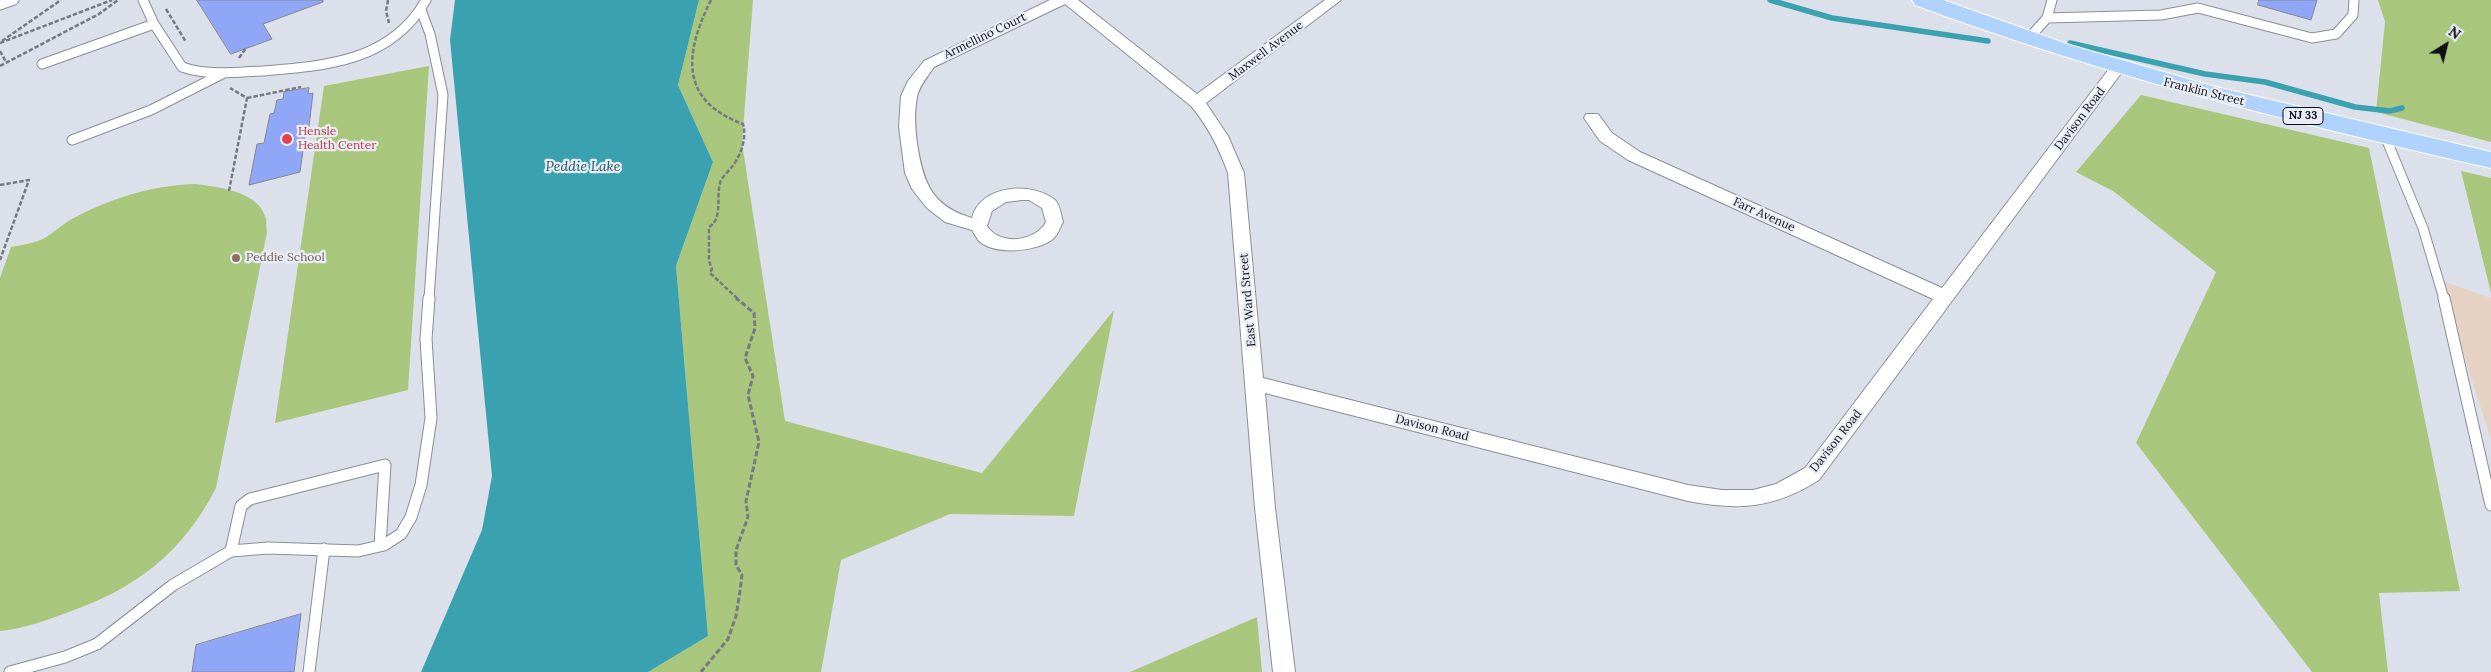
<!DOCTYPE html>
<html>
<head>
<meta charset="utf-8">
<style>
	body { margin:0 }
	#map { position:relative; width:2491px; height:672px; overflow:hidden; background:#dce0ea; font-family:Lora,serif }
	canvas { display:block }
	.north { position:absolute; left:2421px; top:20px; width:50px; height:50px; -webkit-text-stroke:4px #e9edf7; paint-order:stroke; rotate:36deg; font-size:14px; font-weight:700; line-height:20px; text-align:center; color:#0e0f13 }
	.north::after { content:''; display:block; margin:auto; width:18px; height:22px; background:#0e0f13; clip-path:polygon(50% 0,100% 100%,50% 72%,0 100%) }
</style>
</head>
<body>
<div id="map">
<canvas width="2491" height="672"></canvas>
<div class="north">N</div>
</div>
<script>
const g = document.querySelector('canvas').getContext('2d');
g.lineJoin = 'round';
function paint(path, color) {
  g.fillStyle = color;
  g.fill(path, 'evenodd');
}
function stroke(path, color, width, dash) {
  g.strokeStyle = color;
  g.lineWidth = width;
  g.lineCap = dash ? 'butt' : 'round';
  g.setLineDash(dash || []);
  g.stroke(path);
}
function label(font, color, halo, rows, align = 'center') {
  g.font = font + ' Lora,serif';
  g.lineWidth = 4.5;
  g.setLineDash([]);
  g.textBaseline = 'middle';
  g.strokeStyle = halo;
  g.fillStyle = color;
  for (const [text, x, y, turn = 0] of rows) {
    g.save();
    g.translate(x, y);
    g.rotate((+turn || 0) * Math.PI / 180);
    g.textAlign = isNaN(turn) ? turn : align;
    if (halo) g.strokeText(text, 0, 0);
    g.fillText(text, 0, 0);
    g.restore();
  }
}
paint(new Path2D(`
	M2440,280l51,18v142z`), '#e6d2c3');
paint(new Path2D(`
	M699,0h54l-11,143 43,278 197,52 132,-163 -40,206 -124,-2 -109,46 -20,112h-173l60,-36 -32,-370 37,-104 -35,-77z
	M2378,0h113v142l-115,-30 9,-90z
	M429,66l-21,324 -133,33 49,-337z
	M2141,95l228,53 91,443 -81,2 9,79h-76l-176,-229 80,-171 -103,-81 -37,-19z
	M2461,171l30,7v115z
	M196,184c21,3 61,7 69,32 2,4 1,11 2,16l-51,256c-34,66 -81,101 -150,125 -22,8 -43,16 -66,18v-353l11,-31c9,-2 19,-3 27,-6 11,-4 22,-15 32,-21 38,-21 82,-35 126,-36z
	M1257,617l5,55h-132z`), '#a8c77d');
paint(new Path2D(`
	M455,0h244l-21,85 35,77 -37,104 32,370 -60,36h-227l61,-142 10,-54 -42,-436z`), '#39a1af');
stroke(new Path2D(`
	M1770,0l62,18 156,23
	M2070,43l135,31 60,8 90,25 35,4 12,-3`), '#39a1af', 5.5);
const building = new Path2D(`
	M197,0h126v2l-60,22 9,15 -41,15z
	M2259,0h58l-6,20 -53,-15z
	M309,88l-1,6 5,-1 -5,42 -3,1 -5,36 -51,13 8,-41 7,-1 6,-29 4,-1 3,-13 6,-1 1,-7z
	M301,614l-7,58h-102l4,-27z`);
paint(building, '#90a6f6');
stroke(building, '#848790', 1);
const serviceFar1 = new Path2D(`
	M143,0l11,24 28,43c26,9 53,5 80,4 63,-5 129,-9 164,-71
	M0,5l14,-5
	M421,10l9,24 13,61 -14,204
	M2047,18l5,-18
	M2028,39l19,-21 114,-3 37,-7 114,30 24,-4 17,-19 1,-15
	M42,64l112,-40
	M2385,136l38,92 21,71
	M72,140l79,-30 71,-36`);
const service = new Path2D(`
	M2444,298l47,207
	M231,551l10,-45 9,-7 135,-34 -5,81
	M10,672l55,-15 32,-13 76,-59 58,-34 37,-3 90,3 26,-6 17,-11 10,-17 10,-32 10,-67 -5,-79 3,-41
	M309,672l15,-123`);
const minor = new Path2D(`
	M1050,0h28l119,94 128,-94h16l-135,103 22,33 16,37 19,205 425,107 34,5h31l23,-6 29,-16 128,-169 -305,-139 -28,-19 -16,-23 2,-4h12l14,19 28,19 302,136 170,-223h10l3,3 -306,412c-44,28 -80,31 -131,21l-423,-108 10,115 20,164h-22l-18,-164 -27,-335c-9,-25 -20,-47 -37,-67l-126,-102 -131,63c-6,9 -15,19 -17,30 -3,15 -2,31 0,46 6,39 14,63 55,75 8,-33 60,-37 83,-18 5,5 6,15 8,22 -3,5 -5,13 -10,17 -16,13 -60,17 -75,1 -2,-3 -4,-7 -6,-10l-27,-8 -18,-14 -15,-19 -7,-16 -6,-46 2,-31 7,-15 16,-20zM1022,200h7l13,8 4,14c-11,20 -46,24 -59,4l5,-15 14,-9z`);
const primary = new Path2D(`
	M1912,0h31l127,45 142,41 279,66v16c-195,-44 -388,-93 -576,-163z`);
stroke(serviceFar1, '#8b8e97', 11);
stroke(service, '#8b8e97', 13);
stroke(minor, '#8b8e97', 2);
stroke(primary, '#fff', 2);
stroke(new Path2D(`
	M388,0l-2,11 3,12
	M711,0c-26,52 -33,100 32,124 4,14 -2,32 -12,44 -3,4 -10,10 -11,15 -4,14 3,36 -11,44v34l3,8 -2,4 28,26
	M166,9l20,33
	M2,41l59,-41
	M0,43l112,-43
	M0,51l6,11
	M239,58l7,-10
	M0,66l99,-52 19,-14
	M247,98l54,-11
	M0,185l29,-5 -29,80
	M229,191l18,-93 -17,-10`), '#777980', 2.5, [4.5, 2]);
stroke(new Path2D(`
	M701,672l27,-33 8,-23 4,-25 2,-16 -6,-10v-15l12,-33 -2,-16 13,-59 -11,-47 5,-19 -8,-18 10,-30 -1,-15 -18,-15`), '#777980', 3, [5.5, 2.5]);
stroke(serviceFar1, '#fff', 9);
stroke(service, '#fff', 11);
paint(minor, '#fff');
paint(primary, '#afd3fd');
for (const [x, y, r, color] of [
	[287,139,6,"#e0444e"],
	[236,258,5,"#8d6e63"]
]) {
  const dot = new Path2D();
  dot.arc(x, y, r, 0, 2 * Math.PI);
  g.fillStyle = color;
  g.fill(dot);
  stroke(dot, '#e9edf7', 2);
}
for (const [x, y, w] of [
	[2303,116,40]
]) {
  const box = new Path2D();
  box.roundRect(x - w / 2, y - 8.5, w, 17, 4);
  g.fillStyle = '#e9edf7';
  g.fill(box);
  stroke(box, '#0e0f13', 1);
}
label('bold 11px', '#0e0f13', null, [
	["NJ 33",2303,116]
]);
label('12px', '#0e0f13', '#e9edf7', [
	["Armellino Court",985,36,-26],
	["Maxwell Avenue",1266,51,-37],
	["Franklin Street",2204,92,14],
	["Davison Road",2080,119,-53],
	["Farr Avenue",1764,215,24],
	["East Ward Street",1248,300,-95],
	["Davison Road",1432,428,14],
	["Davison Road",1836,441,-52]
]);
label('12px', '#be3a42', '#e9edf7', [
	["Hensle",298,132],
	["Health Center",298,146]
], 'left');
label('12px', '#785e54', '#e9edf7', [
	["Peddie School",246,258]
], 'left');
label('italic 14px', '#225a63', '#e9edf7', [
	["Peddie Lake",583,167]
]);
</script>
</body>
</html>
